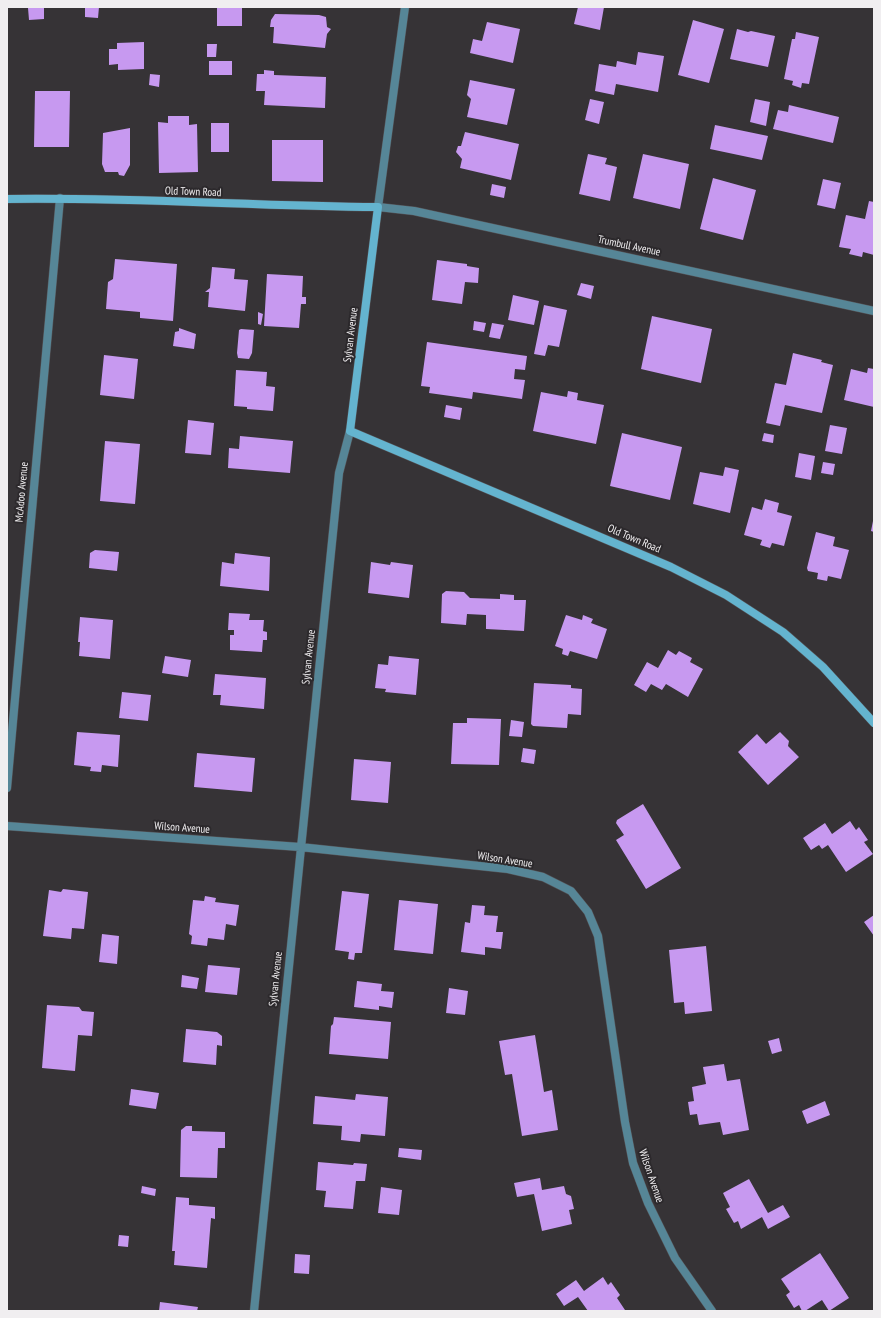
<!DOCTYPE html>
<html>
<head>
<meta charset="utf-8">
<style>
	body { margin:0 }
	#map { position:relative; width:881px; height:1318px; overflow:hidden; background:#363336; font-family:"PT Sans Narrow",sans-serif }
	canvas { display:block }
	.frame { position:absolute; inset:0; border:8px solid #f0eef0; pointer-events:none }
</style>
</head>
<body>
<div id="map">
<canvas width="881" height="1318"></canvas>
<div class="frame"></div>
</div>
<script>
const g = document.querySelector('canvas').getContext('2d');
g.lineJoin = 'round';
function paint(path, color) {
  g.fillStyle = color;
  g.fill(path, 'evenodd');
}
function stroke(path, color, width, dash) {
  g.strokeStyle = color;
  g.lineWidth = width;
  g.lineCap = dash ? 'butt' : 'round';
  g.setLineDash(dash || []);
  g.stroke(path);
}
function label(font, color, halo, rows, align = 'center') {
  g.font = font + ' "PT Sans Narrow",sans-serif';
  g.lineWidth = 4;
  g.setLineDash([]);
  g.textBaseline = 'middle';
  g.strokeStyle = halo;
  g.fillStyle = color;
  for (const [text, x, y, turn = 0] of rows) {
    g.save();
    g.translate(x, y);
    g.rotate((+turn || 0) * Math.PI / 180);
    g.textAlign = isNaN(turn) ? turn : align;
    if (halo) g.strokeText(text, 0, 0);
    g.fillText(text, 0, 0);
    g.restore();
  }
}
paint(new Path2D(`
	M44,7v12l-15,1 -1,-12z
	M85,7h14l-1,11 -13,-1z
	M217,7h25v19h-25z
	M578,7h26l-4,23 -26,-6z
	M275,14l44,1 7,2 1,10 4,2 -4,5 -2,14 -52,-5 1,-16h-4l1,-7z
	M693,20l31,9 -15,54 -31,-8z
	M487,22l33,7 -7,34 -43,-10 3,-14 9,2z
	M737,29l11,3 3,-1 24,5 -7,31 -38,-8z
	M796,32l23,5 -10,47 -7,-1 -1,5 -9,-3 1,-4 -9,-2 8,-40h3z
	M144,42v27l-26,1v-6l-9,1v-16h8v-6z
	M207,44h10l-1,13h-9z
	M638,52l26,4 -6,36 -42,-8 -2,11 -19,-4 4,-27 17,3 1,-6 19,4z
	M209,61h23v14h-23z
	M264,70l10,1v4l52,2 -1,31 -61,-3 1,-14h-9l1,-17h7z
	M150,74l10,1 -1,12 -10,-2z
	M470,80l45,9 -8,36 -40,-8 4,-18 -4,-4z
	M35,91h35l-1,56h-35z
	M590,99l14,3 -5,22 -14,-4z
	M755,99l15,3 -4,24 -16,-4z
	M789,105l50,12 -6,26 -60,-14 5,-19 10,2z
	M168,116h21v9l8,-1 1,48 -39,1 -1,-51 10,1z
	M211,123h18v29h-18z
	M715,125l53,11 -6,24 -52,-11z
	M130,128v37l-6,11 -5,-1 -1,-3h-13l-3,-8 1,-31z
	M465,132l54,12 -8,36 -51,-12 2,-9 -6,-7 2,-6h3z
	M272,140h51v42l-51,-1z
	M588,154l19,4 -2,6 12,3 -7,34 -31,-7z
	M643,154l46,10 -9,45 -47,-11z
	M713,178l43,12 -13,50 -43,-11z
	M823,179l18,4 -6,26 -18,-4z
	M492,184l14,3 -2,11 -14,-3z
	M869,201l5,1v53l-11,-3 -1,5 -13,-3 2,-5 -12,-2 7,-32 19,4z
	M115,259l62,5 -4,57 -33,-3v-6l-34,-3 2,-27 5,-3z
	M437,260l30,4v2l12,2 -1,15 -13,-1 -3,22 -30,-4z
	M212,267l23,2 -1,10 14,1 -3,31 -37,-4 1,-15h-4l5,-4z
	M267,274l36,2 -1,21h4v7h-5l-2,24 -35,-2z
	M581,283l13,3 -3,13 -14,-4z
	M513,295l26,6 -5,24 -26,-5z
	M544,305l23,5 -8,37 -11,-2 -3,11 -11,-2z
	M258,312l5,2 -2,11 -3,-1z
	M652,316l60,13 -11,54 -60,-14z
	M474,321l12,2 -2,9 -11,-2z
	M492,323l12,2 -4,14 -11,-2z
	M179,328l17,6 -2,15 -21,-3 2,-14 4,-1z
	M241,329l13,1 -2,23 -3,6 -11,-1 -1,-5 2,-23z
	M427,342l100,14 -2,14 -10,-1 -1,10 11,1 -3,19 -49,-7 -1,7 -43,-6 1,-6 -9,-1z
	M793,353l29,7 -1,2 12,3 -11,48 -37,-8 -5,21 -14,-3 9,-40 11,2z
	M104,355l34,4 -4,40 -34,-4z
	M868,368l6,1v38l-30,-7 7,-31 16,4z
	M236,370l31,2 -1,14 9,1 -2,24 -26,-2v-2l-13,-1z
	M568,391l10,2 -1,7 27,5 -8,39 -63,-13 8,-39 26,5z
	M446,405l16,3 -2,12 -16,-3z
	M188,420l26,3 -3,32 -26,-2z
	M830,425l17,3 -5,26 -17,-3z
	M622,433l60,14 -12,53 -60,-14z
	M764,433l10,2 -1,8 -11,-2z
	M240,436l53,5 -3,32 -62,-5 1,-20 10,1z
	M105,441l35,3 -5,60 -35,-3z
	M799,453l16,3 -4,24 -16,-3z
	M823,462l12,2 -2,11 -12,-2z
	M725,467l14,3 -9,43 -37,-9 7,-32 23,4z
	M765,499l14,4 -2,9 15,4 -8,30 -12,-3 -2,5 -10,-3 2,-5 -18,-5 8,-28 10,3z
	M873,521h1v11l-3,-1z
	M816,532l19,5 -2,9 16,4 -8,29 -13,-3 -1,5 -10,-2 1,-6 -10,-2 -1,-3z
	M95,550l24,2 -2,19 -28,-3 1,-15z
	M235,553l35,4 -1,34 -49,-5 2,-24 12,2z
	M371,562l19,3 1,-3 22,3 -4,33 -41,-5z
	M446,591l18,1 6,6 30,1v-5l14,1v5h12l-2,31 -38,-2v-14l-19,-1 -1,11 -25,-2 1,-29z
	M229,613l21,1 -1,6h15l-1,11 4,1v8h-4l-1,12 -32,-2v-15h4v-5h-6z
	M566,615l16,5 1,-5 10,4 -2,4 16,6 -10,30 -27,-8 -2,5 -6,-2 1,-5 -8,-3z
	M80,617l33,3 -3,39 -31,-3 1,-14h-2z
	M668,650l8,5 3,-4 13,7 -2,4 13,7 -15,28 -22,-13 -4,6 -11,-6 -5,8 -12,-7 13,-23 11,6z
	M165,656l26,4 -3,17 -26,-4z
	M389,656l30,3 -3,36 -31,-3 1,-3 -11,-1 3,-24 10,1z
	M215,674l51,4 -2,31 -44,-4 1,-10h-8z
	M534,683l37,2v3l11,1 -1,26 -13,-1 -1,14 -34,-2 -2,-2z
	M122,692l29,3 -3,26 -29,-3z
	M467,718l34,1 -2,46 -48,-1 2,-41h14z
	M511,720l13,2 -2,15 -13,-1z
	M77,732l43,3 -2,32 -16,-2 -1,7 -11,-1 1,-4 -17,-2z
	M780,732l9,9 -1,5 11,11 -31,28 -30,-33 19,-18 9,10z
	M523,748l13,2 -2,14 -13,-2z
	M197,753l58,5 -3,34 -58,-5z
	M354,759l37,3 -3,41 -37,-3z
	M643,804l38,64 -35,21 -30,-49 8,-5 -8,-12 1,-3z
	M850,821l6,9 3,-3 9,13 -4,2 9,12 -27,18 -18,-27 -6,4 -3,-4 -8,5 -8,-12 22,-15 7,11z
	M63,889l25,3 -4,37 -12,-1 -1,11 -28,-3 6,-46 12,2z
	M342,891l27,3 -7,59h-7l-1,7 -6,-1 1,-7 -14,-2z
	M205,896l11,2 -1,4 24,3 -3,21 -10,-2 -2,16 -16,-2 -1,8 -16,-2 1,-8 -3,-2 4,-34 11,1z
	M399,900l39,4 -5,50 -39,-4z
	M472,905l13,1 -1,9 14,1 -2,16h7l-2,17 -16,-2v8l-24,-3 4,-30 5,1z
	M874,915v21l-10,-14z
	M102,934l17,2 -2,28 -18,-2z
	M706,946l6,65 -27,3 -1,-12 -10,1 -5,-53z
	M208,965l32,3 -3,27 -32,-3z
	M182,975l17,3 -2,11 -16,-2z
	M357,981l25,3 -1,7 13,1 -2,16 -13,-2v4l-25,-3z
	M449,988l19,3 -3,24 -19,-2z
	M47,1005l32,2 3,4 12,1 -2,24 -14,-1 -3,36 -33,-3z
	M334,1017l57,5 -3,37 -59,-5 2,-28 2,-2z
	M186,1029l31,3 5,4v10l-5,-1 -1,20 -33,-3z
	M535,1035l9,57 8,-2 6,40 -36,6 -10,-62 -7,1 -6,-34z
	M779,1038l3,13 -10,3 -4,-13z
	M724,1064l3,17 13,-2 9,51 -26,5 -3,-13 -21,3 -2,-11 -7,1 -2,-13 6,-1 -2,-14 14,-3 -3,-17z
	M131,1089l28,4 -3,16 -27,-4z
	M356,1094l32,3 -3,39 -24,-2 -1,8 -19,-2 1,-14 -29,-2 2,-28 40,4z
	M825,1101l5,14 -23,9 -5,-13z
	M186,1126h6v5l33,1v16h-7l-1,30 -37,-1 1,-47z
	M399,1148l23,2 -1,10 -23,-3z
	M318,1162l35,3 1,-2 13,1 -2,17h-9l-3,28 -29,-2 2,-16 -10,-1z
	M540,1178l2,12 22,-4 2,8 5,2 3,13 -5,1 3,14 -30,7 -8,-37 -17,3 -3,-14z
	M749,1179l19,34 15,-8 7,12 -22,12 -6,-12 -21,12 -3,-8 -4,2 -8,-14 4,-2 -7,-14z
	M142,1186l14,3 -1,7 -14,-3z
	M381,1187l21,3 -3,25 -21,-2z
	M176,1197l13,1v7l26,2v12l-4,-1 -4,50 -33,-3 1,-14h-3z
	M119,1235l10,1 -1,11 -10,-1z
	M820,1253l29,45 -20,13 -7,-11 -17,11h-3l-3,-6 -5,3 -8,-13 4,-3 -9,-13z
	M295,1254l15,1 -1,19 -15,-1z
	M603,1277l5,8 3,-3 9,13 -3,3 8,12 -1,1h-36l-10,-14 -14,9 -8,-12 20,-14 8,11z
	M160,1302l38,5 -1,4h-38z`), '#c799f0');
const minor = new Path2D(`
	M378,207l36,4 460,100
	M7,788l53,-590
	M7,826l293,21 208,22 35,8 28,14 17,21 10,24 27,186 8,41 15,40 27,55 37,53
	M254,1311l85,-838 11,-42`);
const tertiary = new Path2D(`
	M378,207l27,-200`);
const secondary = new Path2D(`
	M7,199c124,-2 247,7 371,8l-28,224 321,136 55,28 57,37 40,35 51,56`);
stroke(minor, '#545154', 9);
stroke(tertiary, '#545154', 9);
stroke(secondary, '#545154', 9);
stroke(minor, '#568697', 8);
stroke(tertiary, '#568697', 8);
stroke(secondary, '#64b4cf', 8);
label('11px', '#f0eef0', '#2c292c', [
	["Old Town Road",193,192,2],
	["Trumbull Avenue",629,246,12],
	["Sylvan Avenue",351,335,-83],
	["McAdoo Avenue",22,492,-85],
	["Old Town Road",634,539,23],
	["Sylvan Avenue",309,657,-84],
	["Wilson Avenue",182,828,4],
	["Wilson Avenue",505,860,9],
	["Sylvan Avenue",276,979,-84],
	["Wilson Avenue",651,1176,71]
]);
</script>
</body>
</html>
